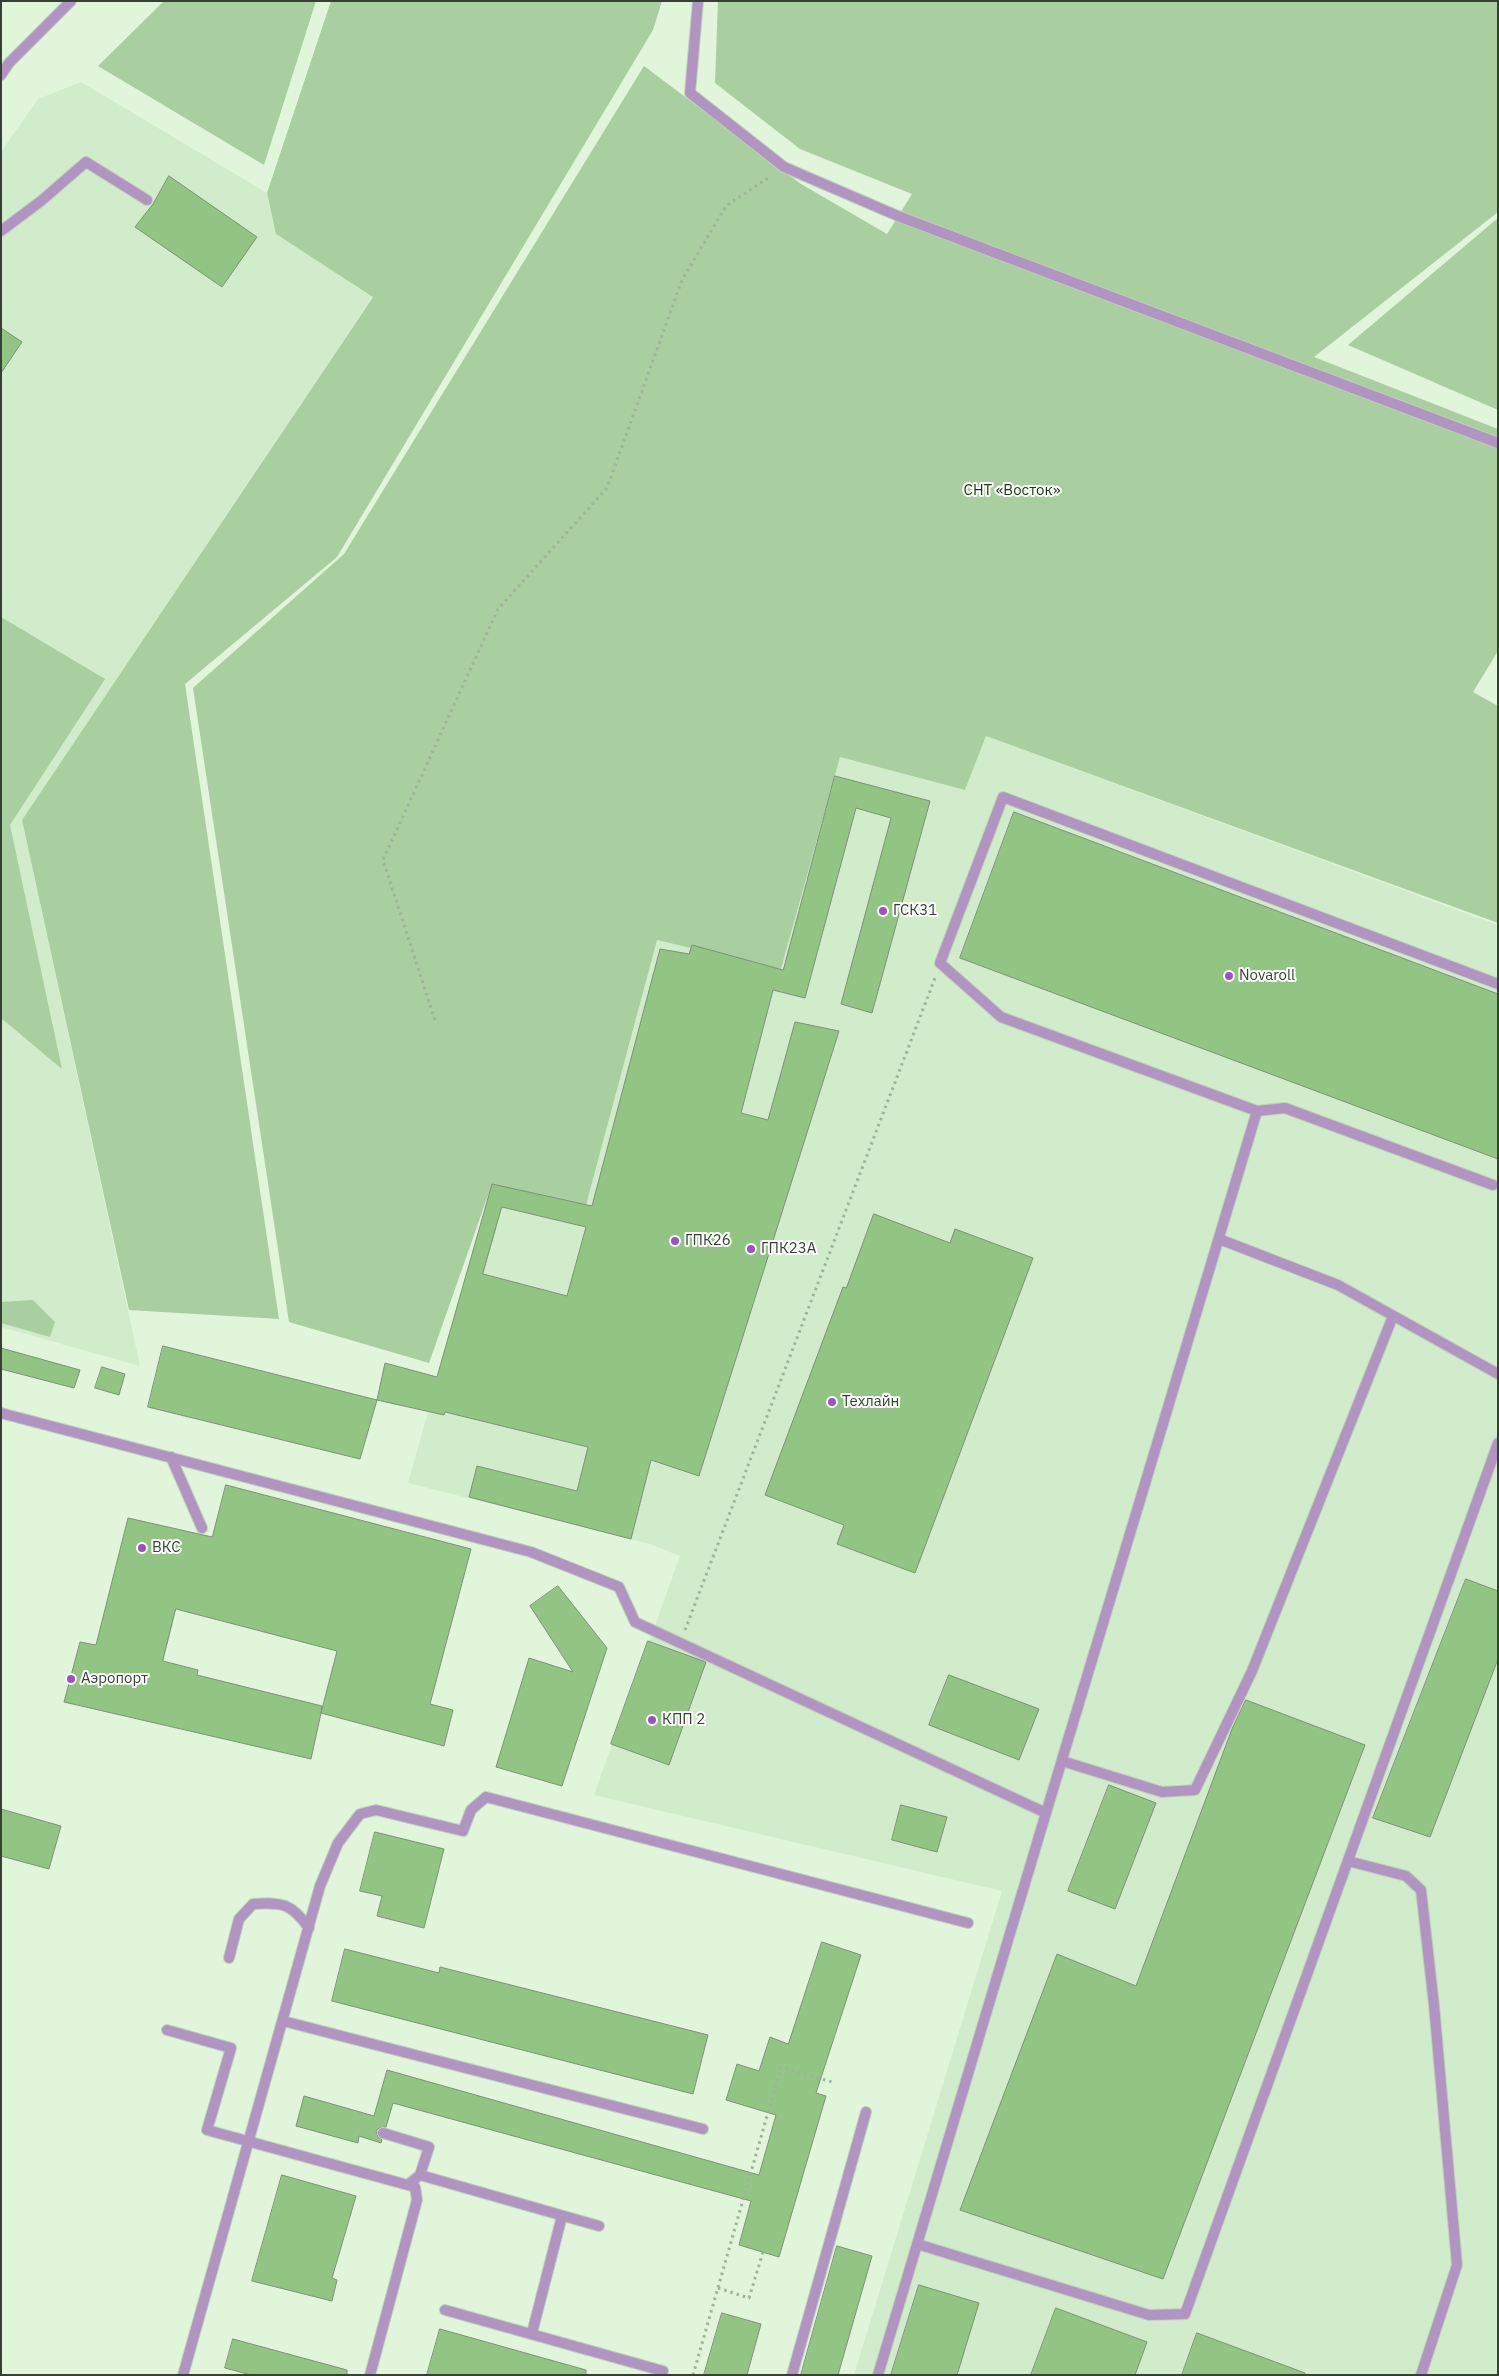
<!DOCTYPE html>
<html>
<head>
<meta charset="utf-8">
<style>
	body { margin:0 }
	#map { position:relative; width:1499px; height:2376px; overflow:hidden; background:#e0f5da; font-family:"IBM Plex Sans",sans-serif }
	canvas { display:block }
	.frame { position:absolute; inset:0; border:2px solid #374035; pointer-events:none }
</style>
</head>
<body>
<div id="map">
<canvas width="1499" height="2376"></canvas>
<div class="frame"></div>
</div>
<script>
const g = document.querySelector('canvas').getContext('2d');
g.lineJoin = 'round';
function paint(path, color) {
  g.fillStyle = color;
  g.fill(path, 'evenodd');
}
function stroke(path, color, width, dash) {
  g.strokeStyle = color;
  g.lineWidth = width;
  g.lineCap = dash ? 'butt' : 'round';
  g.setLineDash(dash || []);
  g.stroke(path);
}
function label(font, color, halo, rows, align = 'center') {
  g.font = font + ' "IBM Plex Sans",sans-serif';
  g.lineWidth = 4;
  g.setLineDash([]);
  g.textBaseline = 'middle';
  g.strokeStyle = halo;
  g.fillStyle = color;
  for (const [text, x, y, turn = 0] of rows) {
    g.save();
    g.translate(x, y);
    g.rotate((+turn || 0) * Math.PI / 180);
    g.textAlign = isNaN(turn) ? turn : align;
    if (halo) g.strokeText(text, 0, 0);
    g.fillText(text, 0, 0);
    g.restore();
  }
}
paint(new Path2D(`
	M81,82l186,111 9,41 97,62 -351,524 118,546 -139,-39v-1175l37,-53z
	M986,736l512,189v1450h-644l148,-484 -408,-96 86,-239 -30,-12 -242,-61 84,-299 166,-249 123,34 59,-212 125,33z`), '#d1ecca');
paint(new Path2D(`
	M164,1h152l-52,164 -166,-99z
	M331,1h331l-9,29 -316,527 -152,127 94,635 -150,-9 -107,-490 351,-523 -97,-63 -9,-41z
	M718,1h780v211l-184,145 184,72v222l-25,41 25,14v217l-512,-187 -21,54 -125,-33 -59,212 -124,-29 -71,265 -94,-21 -63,179 -140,-41 -96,-634 151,-134 300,-488 157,118 86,50 25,-40 -112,-45 -85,-66z
	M1498,218v192l-150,-65z
	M1,617l104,62 -95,146 52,244 -61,-51z
	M33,1300l22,22 -5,15 -49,-14v-21z`), '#a9ce9f');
const building = new Path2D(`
	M169,176l88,61 -35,50 -87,-60 18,-23z
	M1,328l21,14 -21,31z
	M835,776l95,25 -58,212 -31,-9 50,-186 -35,-10 -51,190 -32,-8 -32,123 27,7 27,-98 44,9 -140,445 -48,-16 -20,79 -162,-42 8,-31 100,25 11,-44 -143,-35 -1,3 -67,-15 8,-37 52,14 55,-193 100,22 68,-257 29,5 3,-9 91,25zM502,1207l84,20 -19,69 -84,-22z
	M1014,812l484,182v165l-538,-201z
	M874,1214l76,29 5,-14 78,29 -118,315 -78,-29 7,-19 -79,-30 78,-208 3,1z
	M163,1346l214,54 -17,59 -212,-52z
	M1,1348l79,22 -6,18 -73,-19z
	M102,1367l23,7 -6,21 -24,-7z
	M226,1485l245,64 -41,155 23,6 -9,36 -123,-33 -10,46 -247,-57 16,-60 16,3 32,-127 84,19zM176,1609l161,42 -16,62 1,-7 -125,-31 1,-5 -35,-9z
	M1466,1579l32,12v68l-68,178 -57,-19z
	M558,1586l49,62 -45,138 -66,-19 33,-109 44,14 -43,-66z
	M648,1641l58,21 -37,103 -58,-21z
	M949,1675l90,34 -20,51 -90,-35z
	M1246,1700l119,45 -202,534 -203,-69 97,-256 79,32 96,-257z
	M1109,1785l47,18 -41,106 -47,-18z
	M901,1805l46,12 -10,35 -45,-12z
	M1,1809l60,17 -12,43 -48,-13z
	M375,1832l69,17 -20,79 -47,-12 5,-20 -22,-5z
	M822,1942l39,13 -45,138 10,3 -47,161 -40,-12 12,-44 -358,-98 -7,24 -7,1 -3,3 2,6 4,3 -1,3 -22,-7 -1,7 -62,-17 8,-30 70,20 13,-46 372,105 17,-60 -50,-15 11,-36 22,7 11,-34 18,7z
	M345,1949l94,24 1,-6 268,68 -15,59 -361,-93z
	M282,2175l74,21 -24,82 5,2 -5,21 -80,-20z
	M837,2246l35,10 -34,119h-37z
	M919,2285l60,18 -22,72h-66z
	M1056,2308l91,34 -12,33h-104z
	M722,2313l39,11 -14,51h-43z
	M440,2329l146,41v5h-159z
	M1197,2333l108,40v2h-123z
	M233,2339l114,31v5h-96l-26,-7z`);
paint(building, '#92c484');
stroke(building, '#7e9178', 1);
const service = new Path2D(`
	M698,1l-8,92 94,74 114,49 600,227
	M1,231l40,-30 45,-39 61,38
	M1257,1111l28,-3 208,77
	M1219,1239l119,46 160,89
	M1,1413l530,139 88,35 16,35 411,191 -168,562
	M171,1457l31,71
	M1062,1761l100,31 33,-2 57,-119 141,-355
	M1046,1813l211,-702 -256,-94 -61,-54 63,-166 495,187
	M1348,1861l58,15 15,14 13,115 23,260 -36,110
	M229,1958l10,-39 14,-15c29,-2 38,-1 56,24
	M283,2021l420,108
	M167,2030l64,18 -24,82 208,57 2,13 -47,175
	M383,2133l46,14 -9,28
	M409,2184l11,-9 179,51
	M917,2244l232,71 36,-1 313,-871
	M445,2310l218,61
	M532,2333l30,-117
	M183,2375l137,-489 18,-43 22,-29 16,-4 87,21 8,-21 15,-13 482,126
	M792,2375l74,-263`);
const tertiary = new Path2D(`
	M1,75l8,-12 62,-62`);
stroke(service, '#bed1b9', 12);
stroke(tertiary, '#bed1b9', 12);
stroke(new Path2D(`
	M435,1020l-52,-160 115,-251 109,-121 75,-208 44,-74 45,-30
	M685,1630l250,-652
	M718,2288l31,10 14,-46
	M693,2375l88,-308 51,15`), '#a0b19c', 3, [2.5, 4]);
stroke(service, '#b294c2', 10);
stroke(tertiary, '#b294c2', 10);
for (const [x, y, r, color] of [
	[883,911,5,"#9e51c3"],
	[1229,976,5,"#9e51c3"],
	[675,1241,5,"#9e51c3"],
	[751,1249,5,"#9e51c3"],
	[832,1402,5,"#9e51c3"],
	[142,1548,5,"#9e51c3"],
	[71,1679,5,"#9e51c3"],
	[652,1720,5,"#9e51c3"]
]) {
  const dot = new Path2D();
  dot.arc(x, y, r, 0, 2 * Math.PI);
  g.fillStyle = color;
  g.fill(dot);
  stroke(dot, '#fff', 2);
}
label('15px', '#16380c', '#fff', [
	["СНТ «Восток»",1012,491]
]);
label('15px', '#374035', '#fff', [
	["ГСК31",893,911],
	["Novaroll",1239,976],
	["ГПК26",685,1241],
	["ГПК23А",761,1249],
	["Техлайн",842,1402],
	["ВКС",152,1548],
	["Аэропорт",81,1679],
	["КПП 2",662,1720]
], 'left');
</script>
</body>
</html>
